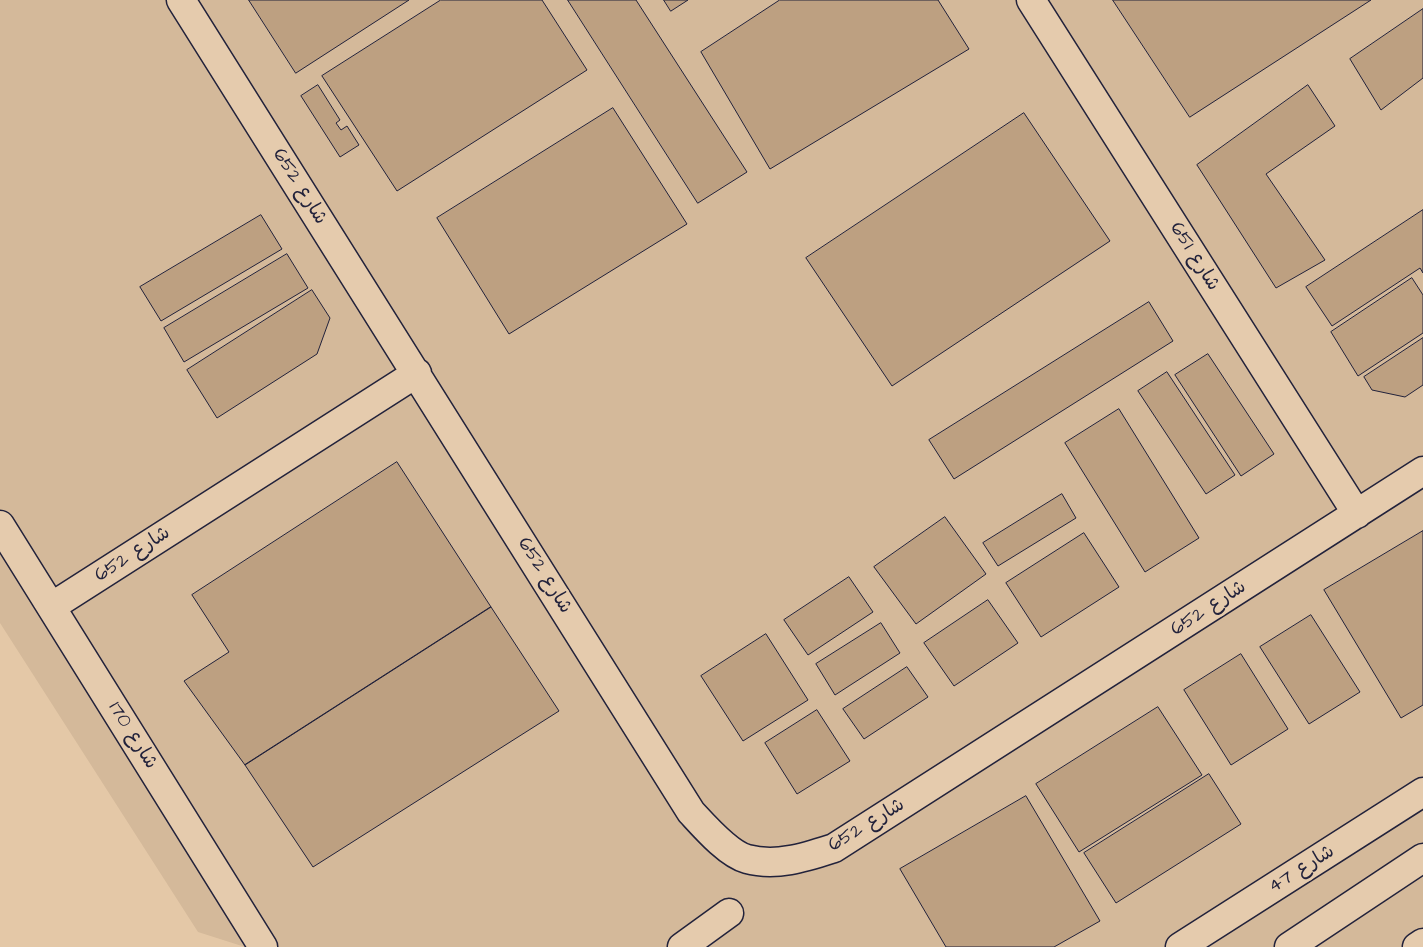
<!DOCTYPE html>
<html>
<head>
<meta charset="utf-8">
<style>
	body { margin:0 }
	canvas { display:block; background:#e4c8a7 }
</style>
</head>
<body>
<canvas width="1423" height="947"></canvas>
<script>
const g = document.querySelector('canvas').getContext('2d');
g.lineJoin = 'round';
function paint(path, color) {
  g.fillStyle = color;
  g.fill(path, 'evenodd');
}
function stroke(path, color, width, dash) {
  g.strokeStyle = color;
  g.lineWidth = width;
  g.lineCap = dash ? 'butt' : 'round';
  g.setLineDash(dash || []);
  g.stroke(path);
}
function label(font, color, halo, rows, align = 'center') {
  g.font = font + ' "Architects Daughter","Playpen Sans Arabic",sans-serif';
  g.lineWidth = 5;
  g.setLineDash([]);
  g.textBaseline = 'middle';
  g.strokeStyle = halo;
  g.fillStyle = color;
  for (const [text, x, y, turn = 0] of rows) {
    g.save();
    g.translate(x, y);
    g.rotate((+turn || 0) * Math.PI / 180);
    g.textAlign = isNaN(turn) ? turn : align;
    if (halo) g.strokeText(text, 0, 0);
    g.fillText(text, 0, 0);
    g.restore();
  }
}
paint(new Path2D(`
	M0,0h1423v947h-1178l-47,-15 -198,-309z`), '#d4b99a');
const building = new Path2D(`
	M249,0h160l-113,73z
	M441,0h101l45,70 -190,121 -75,-115z
	M568,0h68l111,172 -49,31z
	M664,0h24l-17,11z
	M780,0h158l31,49 -199,120 -69,-117z
	M1113,0h258l-181,117z
	M1423,9v69l-42,32 -31,-51z
	M318,85l22,35 -4,3 5,7 6,-4 12,19 -19,12 -39,-61z
	M1308,85l27,41 -69,48 59,86 -49,28 -79,-123z
	M613,108l74,116 -178,110 -72,-116z
	M1024,113l86,128 -218,145 -86,-128z
	M1423,210v63l-3,-5 -88,58 -26,-39z
	M261,215l21,34 -121,72 -21,-34z
	M287,254l21,34 -124,74 -20,-34z
	M1412,278l11,17v38l-65,43 -27,-44z
	M312,290l18,28 -13,36 -100,64 -30,-48z
	M1149,302l24,39 -219,138 -25,-39z
	M1423,338v47l-18,12 -33,-7 -8,-13z
	M1208,354l66,100 -33,22 -66,-101z
	M1167,372l68,103 -29,19 -68,-103z
	M1119,409l80,129 -54,34 -80,-129z
	M397,462l94,145 -246,158 -61,-84 45,-29 -37,-57z
	M1062,494l14,24 -78,48 -15,-23z
	M945,517l41,57 -70,50 -42,-57z
	M1423,531v174l-22,13 -77,-128z
	M1084,533l35,54 -78,50 -35,-54z
	M849,577l24,35 -65,43 -24,-35z
	M988,600l30,43 -64,43 -30,-43z
	M491,607l68,104 -246,156 -68,-102z
	M1311,615l49,77 -51,32 -49,-77z
	M881,623l19,30 -65,42 -19,-31z
	M766,634l42,66 -65,41 -42,-65z
	M1241,654l47,75 -57,36 -47,-75z
	M907,667l21,30 -64,42 -21,-30z
	M1158,707l44,68 -123,77 -43,-68z
	M817,710l33,51 -53,33 -32,-51z
	M1209,774l32,50 -125,79 -32,-50z
	M1026,796l74,125 -46,26h-108l-46,-78z`);
paint(building, '#bda081');
stroke(building, '#22223b', 1);
const minor = new Path2D(`
	M181,0l510,812c13,14 37,42 56,47 30,8 59,-2 87,-11l589,-377
	M1031,0l326,514
	M0,525l263,422
	M51,607l366,-234
	M682,947l47,-34
	M1180,947l243,-155
	M1289,947l134,-89
	M1417,947l6,-4`);
stroke(minor, '#22223b', 31);
stroke(minor, '#e5cbad', 28);
label('19px', '#22223b', '#e5cbad', [
	["شارع 652",299,187,58],
	["شارع 651",1194,257,58],
	["شارع 652",133,555,-33],
	["شارع 652",544,576,58],
	["شارع 652",1209,609,-33],
	["شارع 170",132,736,58],
	["شارع 652",867,826,-31],
	["شارع 47",1302,870,-32]
]);
</script>
</body>
</html>
